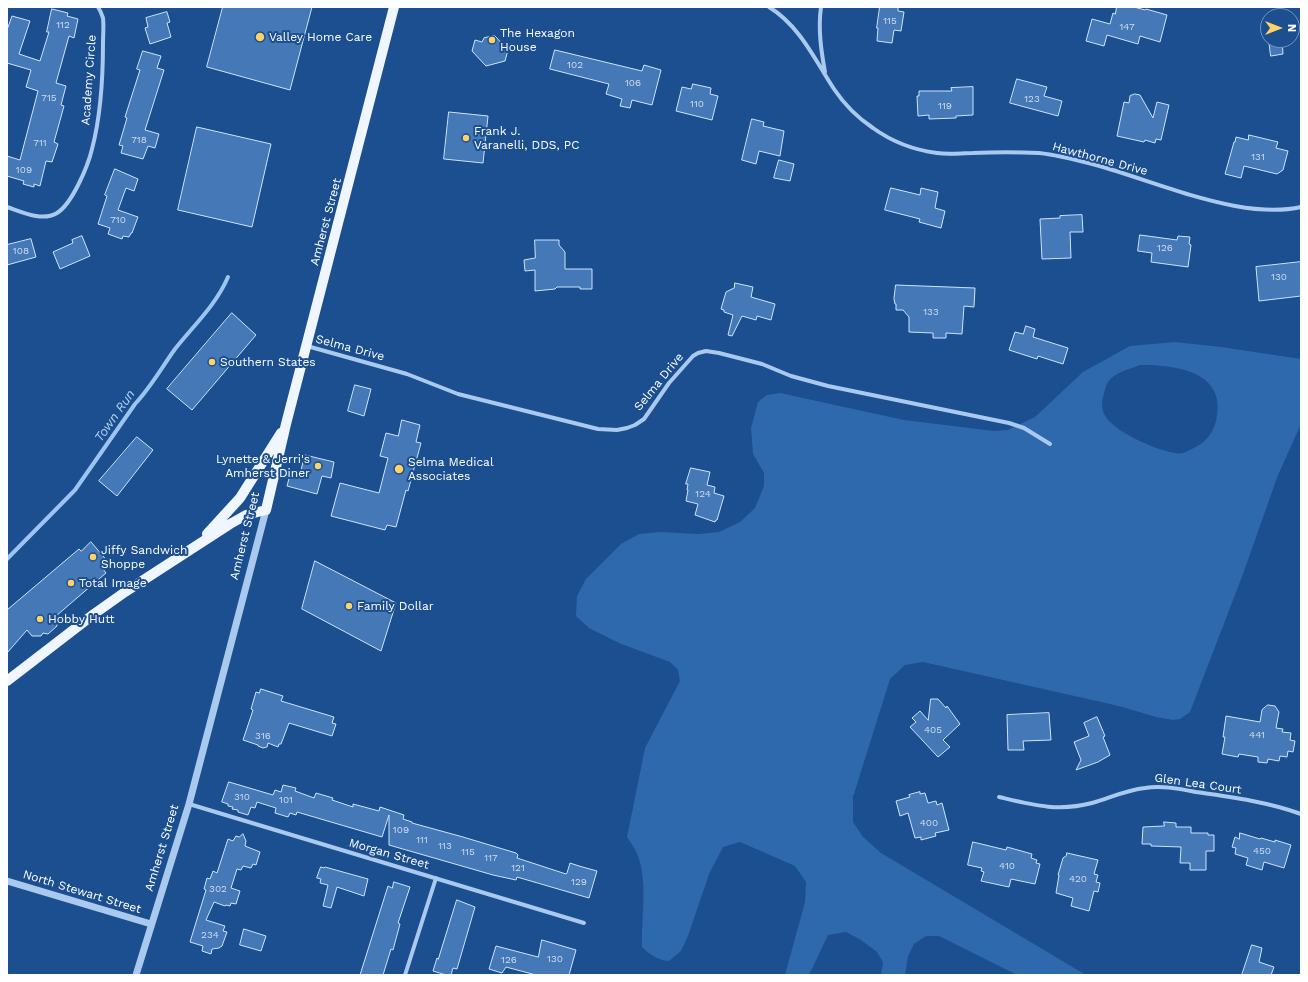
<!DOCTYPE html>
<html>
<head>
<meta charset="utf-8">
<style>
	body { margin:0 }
	#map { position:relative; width:1308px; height:982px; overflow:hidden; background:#1b4f8f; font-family:"Work Sans",sans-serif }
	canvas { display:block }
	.frame { position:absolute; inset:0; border:8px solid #fff; pointer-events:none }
	.north { position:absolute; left:1260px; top:8px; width:40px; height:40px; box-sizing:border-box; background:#1b4f8f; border:1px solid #7695bc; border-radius:50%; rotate:90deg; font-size:11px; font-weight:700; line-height:16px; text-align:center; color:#fff }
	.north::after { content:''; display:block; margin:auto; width:14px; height:18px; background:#ffd166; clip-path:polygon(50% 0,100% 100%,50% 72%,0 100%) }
</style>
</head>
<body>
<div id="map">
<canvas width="1308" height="982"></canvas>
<div class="frame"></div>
<div class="north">N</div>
</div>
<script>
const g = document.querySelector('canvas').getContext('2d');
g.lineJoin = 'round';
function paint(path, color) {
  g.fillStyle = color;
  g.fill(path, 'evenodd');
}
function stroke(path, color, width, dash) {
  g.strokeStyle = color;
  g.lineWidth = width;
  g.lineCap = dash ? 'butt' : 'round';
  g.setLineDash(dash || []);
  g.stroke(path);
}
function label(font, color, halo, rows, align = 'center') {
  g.font = font + ' "Work Sans",sans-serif';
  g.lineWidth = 4;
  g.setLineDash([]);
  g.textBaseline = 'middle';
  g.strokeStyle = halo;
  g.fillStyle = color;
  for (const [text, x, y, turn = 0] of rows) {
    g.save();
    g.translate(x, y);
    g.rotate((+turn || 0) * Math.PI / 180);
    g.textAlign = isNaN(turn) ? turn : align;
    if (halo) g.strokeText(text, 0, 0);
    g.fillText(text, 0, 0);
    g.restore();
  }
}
paint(new Path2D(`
	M1175,342l46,5 80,12v65l-23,51 -35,99 -53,138 -10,7 -7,1 -17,-3 -37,-11 -196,-44 -18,3 -15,14 -37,118v25l10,15 18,16 205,122h-69l-78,-39h-13l-12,8 -6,12 -3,19h-24l2,-13 -6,-10 -16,-12 -15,-8 -18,3 -19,40h-24l20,-73 1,-20 -11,-16 -55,-24 -17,5 -14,27 -21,62 -7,15 -12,10c-11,-1 -19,-6 -27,-14 -1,-28 6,-64 -4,-91 -2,-6 -7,-13 -11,-19l18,-89 35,-67 -2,-11 -8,-8 -51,-19 -30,-15 -13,-12 1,-20 9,-17 35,-35 18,-10 21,-2 39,2 20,-2 21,-10 15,-14 9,-22v-13l-11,-19 -2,-26 7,-26 9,-7 13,-2 124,27 90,11 14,-1 27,-13 48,-45 47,-26zM1140,365c36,0 88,6 76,56 -3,12 -10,21 -22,27 -3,1 -7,4 -11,5 -7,2 -24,-4 -32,-7 -14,-6 -40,-18 -47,-32 -3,-7 -2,-14 0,-21 1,-3 2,-8 4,-11 7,-10 22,-13 32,-17z`), '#2e69ad');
stroke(new Path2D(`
	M7,559l68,-69 60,-86c16,-17 27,-37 40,-55 19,-24 41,-44 53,-72`), '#9cc4f0', 4);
const building = new Path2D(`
	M223,7h89l-22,83 -83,-23z
	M880,7h18v4l6,1 -3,19 -7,-1 -2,13 -15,-2 1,-13h-1z
	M1117,7h17l11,3 1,-1 21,6 -7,27 -20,-6 -2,8 -31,-9 -3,11 -18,-5 6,-22 18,5 3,-11 2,1z
	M52,9l16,4 -1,3 11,3 -4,19 -5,-2 -13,47 10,3 -5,19 3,1 -10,36 4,2 -6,18 -6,-1 -6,25 -6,-2v3l-11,-3 1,-3 -17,-5v-20l13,4 18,-69 -12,-4 5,-17 -24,-7v-33l5,-14 18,5 -11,33 21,7 9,-29h-2z
	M167,12l3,10 -3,1 4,14 -21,7 -5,-16 3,-1 -2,-9z
	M495,36l13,14 -3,11 -19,5 -14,-15 3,-11 7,2 2,-4z
	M1269,40h13l1,14 -12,2z
	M555,50l87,21 2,-6 17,5 -9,35 -20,-5 -2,8 -10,-2 2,-7 -16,-5 3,-10 -59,-15z
	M143,51l18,5 -4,12 7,2 -19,60 14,4 -4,14 -7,-2 -5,13 -22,-6 2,-7 -4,-1 8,-27 -2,-1 15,-47 -3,-1z
	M1017,79l30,8 -3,9 18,5 -4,15 -48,-13z
	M693,84l18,4 -1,6 8,2 -6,24 -36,-9 6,-24 9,2z
	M973,87v28l-17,1v2l-27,1v-4l-11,1 -1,-20h2v-5h33l-1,-3z
	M1135,94l5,1 13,23 4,-16 12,3 -8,35 -5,-1 -1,4 -10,-3 -1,2 -27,-6 7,-34 5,1 1,-7z
	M449,112l39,4 -5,47 -39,-4z
	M752,119l12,3 -1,4 21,5 -4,25 -21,-5 -3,13 -14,-4z
	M197,127l74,17 -19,83 -74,-17z
	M1249,135l29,7 -2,6 12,3 -5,19 -6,4 -33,-8 -3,12 -16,-4 9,-32h1l1,-5 12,3z
	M779,160l15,4 -4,17 -16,-3z
	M115,169l23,10 -4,12 -8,-3 -8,22 20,7 -6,16h-1l-2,4 -6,-1 -1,3 -14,-5 2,-6 -12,-4 9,-28 -2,-1z
	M891,188l29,7 1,-7 17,4 -3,16 10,3 -4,17 -22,-6 1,-3 -35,-9z
	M1082,215l1,17h-13l1,26 -29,1 -2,-40 20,-1v-2z
	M1140,235l37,5 1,-4 12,1 -1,7 2,1 -3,22 -37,-5 1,-9 -14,-2z
	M82,236l8,20 -30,13 -7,-17 20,-9 -1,-3z
	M31,239l5,18 -29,8v-20z
	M535,240h24v5l6,7v17h27v20h-12v-2h-23l-2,2 -20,2v-21l-10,1 -1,-11 11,-2z
	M1301,262v34l-42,5 -3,-34z
	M735,283l18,4 -2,10 24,7 -4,16 -14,-4 -1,4 -14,-4 -10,20 -4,-1 5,-20 -9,-3v-2l-3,-1 5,-17 8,-4z
	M896,285l79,3 -1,19 -10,-1 -2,28 -16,-1v5h-13v-5l-24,-1v-15l-6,-7h-7v-6h-1l-1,-5z
	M232,313l24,22 -64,75 -25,-21z
	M1026,326l9,3 -2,8 35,11 -5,16 -25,-8 -1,3 -28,-9 6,-18 8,2z
	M355,385l16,4 -7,27 -16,-5z
	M402,420l18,5 -4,17 5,1 -13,48 -2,-1 -10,37 -9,-2 -2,5 -54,-14 9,-33 39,10 9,-35 -8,-2 6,-23 12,3z
	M137,437l16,13 -36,46 -18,-15z
	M305,455l29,7 -3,16 -9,-2 -5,18 -30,-8 4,-15 9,2z
	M691,468l19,4 -3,13 8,2 -1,6 10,3 -7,24h-1l-1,2 -20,-7 3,-11 -12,-3 2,-11h-1l1,-6h-2z
	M91,542l18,21 -6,6 3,4 -50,43 1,10 -9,8 -5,-1 -2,3h-9l-5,-6 -20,23v-43l72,-61 2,2z
	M315,561l81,42 -15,48 -79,-42z
	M261,689l22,7 -2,5 53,16 -2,6 4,1 -4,12 -43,-13 -8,21h-2l-1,3 -10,-4 -1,4 -4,1 -5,-2v-1l-15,-5 10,-30 -2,-1 5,-17 3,1z
	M931,699h7l8,9 1,-2 13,18 -17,16 7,7 -12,10 -28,-30 6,-5 -4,-4 8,-7 8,9z
	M1268,705l7,1 4,6 -3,16 7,1 -1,3 9,1 -1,7 5,1 -2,11 -5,-1 -1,6 -7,-1 -1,5 -11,-2 -1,4 -9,-1v-5l-19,-3 -1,3 -16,-3 3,-17h-2l3,-21 34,6 2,-12z
	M1049,713l2,27 -28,1 1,9h-16l-1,-35z
	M1097,717l8,19 -2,1 7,18 -12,7 -22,8 5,-10 -7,-18 15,-6 -5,-13z
	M229,782l44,13 2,-5 6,2 2,-7 13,3 -1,3 19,7 2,-5 17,5 -1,2 21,7v-3l26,7 1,-4 24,8 -1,4 9,3v1l51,14 53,16 2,2 -1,3 49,16 1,-1 3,-10 9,3 18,5 -8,27 -72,-21 -1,3 -23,-5 -104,-30v-30l-7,22 -85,-25 -1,3 -6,-2 -2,4 -13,-4 1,-5 -19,-6 -2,6 -4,-1 -3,8 -10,-3v-2l-6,-1 1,-2 -5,-1v-2l-6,-2z
	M920,792v2l5,-1 3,10 8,-2 1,4 5,-2 7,27 -14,3 1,3 -15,4v-3l-6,1 -7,-25 -8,3 -4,-15 14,-4 -1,-2z
	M1164,822l12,1v4h15v6h17v2h6v16h-8v19h-16v-7h-10l1,-16 -30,-1v-2h-9l1,-17 21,-1z
	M1240,833l20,6 1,-1 14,4v-2l16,5 -7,23 -20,-6 -2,8 -16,-5 2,-7 -13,-4 1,-6 -4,-1 3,-10 4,2z
	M243,834l3,7 -1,5 15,6 -4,13 -3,-1 -2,4 -8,-2 -2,4 -4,-1 -6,19 9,3 -4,13 -5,-1 -1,3 -4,-1 -1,1 -11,-4 -8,18 19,6 -2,5 4,1 -5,14 -3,2 -7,1 -1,5 -9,-3 1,-5 -13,-4 16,-52 -2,-1 3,-11 3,1 3,-8 4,2 11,-34 5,2 3,-5 3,1z
	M973,842l33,8 1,-3 25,7 -1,4 6,2 -1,3 4,1 -5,20 -24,-5 -2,8 -28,-6 3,-9 -3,-1 1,-3 -14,-3z
	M1067,853l31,7 -4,14 4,1 -2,7 4,1 -2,9 -4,-1 -5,20 -18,-5 2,-8 -17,-5 3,-18h-1l5,-17 3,-2z
	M321,867l3,1 1,-1 43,12 -4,17 -27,-9 -6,21 -8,-2 5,-21 -8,-2 1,-4 -4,-1z
	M394,882l16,5 -12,36 2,1 -7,26 -2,-1 -8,26h-23l28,-89 4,2z
	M457,900l18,7 -18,62 -4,-1 -2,7h-5l-13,-4 4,-13 1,1z
	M244,929l22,7 -5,15 -21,-6z
	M542,940l34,10 -7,25h-33l-30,-8 -4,6 -13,-4 7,-23 42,11z
	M1252,945l10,3 -3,14 15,5 -3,8h-29z`);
paint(building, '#4478b7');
stroke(building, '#cfe3fa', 1);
stroke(new Path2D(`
	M769,7c31,19 46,53 65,82 10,15 24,29 39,39 18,13 41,22 64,25 12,2 24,0 36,0 22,-1 44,-1 66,0 19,2 38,7 57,12 46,13 91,32 139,41 22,4 44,6 66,1
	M821,7c-3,22 0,43 4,65
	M7,207c15,5 35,15 50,6 15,-9 31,-47 35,-64 9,-34 11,-71 11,-106 0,-8 1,-17 0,-25 -1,-3 -3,-8 -5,-11
	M307,346l100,28 51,20 140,35 19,1 10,-2 8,-3 9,-6 25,-36 24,-27 5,-3 8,-2 13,2 43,11 29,12 37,10 181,37 15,5 26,16
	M999,797c34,8 59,15 93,6 18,-5 34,-13 53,-15 17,-3 35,1 51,4 35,5 72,10 105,22
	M189,804l395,119
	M405,975l31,-97`), '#a9c9ee', 4);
stroke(new Path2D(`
	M7,881l144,43
	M136,975l53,-171 77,-294`), '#a9c9ee', 7);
stroke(new Path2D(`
	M207,534l33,-36 41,-65
	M7,681l87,-67 31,-22 105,-68 16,-9 20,-5 20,-86 108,-417`), '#f0f6ff', 10);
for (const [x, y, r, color] of [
	[260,37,5,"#ffd166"],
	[492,40,4,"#ffd166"],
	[466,138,4,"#ffd166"],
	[212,362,4,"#ffd166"],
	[318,466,4,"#ffd166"],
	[399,469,5,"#ffd166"],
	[93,557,4,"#ffd166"],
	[71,583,4,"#ffd166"],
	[349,606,4,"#ffd166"],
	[40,619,4,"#ffd166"]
]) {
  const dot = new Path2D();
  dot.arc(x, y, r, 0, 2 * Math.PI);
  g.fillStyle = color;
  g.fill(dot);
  stroke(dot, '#1b4f8f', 1.5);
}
label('10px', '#d0dded', null, [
	["115",890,21],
	["112",63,25],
	["147",1127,27],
	["102",575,65],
	["106",633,83],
	["715",49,98],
	["123",1032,99],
	["110",697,104],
	["119",945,106],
	["718",139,140],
	["711",40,143],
	["131",1258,157],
	["109",24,170],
	["710",118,220],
	["126",1165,248],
	["108",21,251],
	["130",1279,277],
	["133",931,312],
	["124",703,494],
	["405",933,730],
	["441",1257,735],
	["316",263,736],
	["310",242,797],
	["101",286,800],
	["400",929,823],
	["109",401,830],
	["111",422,840],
	["113",445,846],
	["450",1262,851],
	["115",468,852],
	["117",491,858],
	["410",1007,866],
	["121",518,868],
	["420",1078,879],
	["129",579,882],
	["302",218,889],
	["234",210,935],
	["130",555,959],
	["126",509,960]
]);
label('12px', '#fff', '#1b4f8f', [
	["The Hexagon",500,33],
	["House",500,47],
	["Valley Home Care",269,37],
	["Frank J.",474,131],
	["Varanelli, DDS, PC",474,145],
	["Southern States",220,362],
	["Lynette & Jerri's",310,459,"right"],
	["Amherst Diner",310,473,"right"],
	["Selma Medical",408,462],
	["Associates",408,476],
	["Jiffy Sandwich",101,550],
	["Shoppe",101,564],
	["Total Image",79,583],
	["Family Dollar",357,606],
	["Hobby Hutt",48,619]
], 'left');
label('12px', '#fff', '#1b4f8f', [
	["Academy Circle",89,80,-86],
	["Hawthorne Drive",1100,159,15],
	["Amherst Street",326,222,-75],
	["Selma Drive",350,348,15],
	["Selma Drive",659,382,-51],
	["Amherst Street",245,536,-76],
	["Glen Lea Court",1198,784,8],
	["Amherst Street",162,848,-73],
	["Morgan Street",389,854,16],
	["North Stewart Street",82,892,17]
]);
label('italic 13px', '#b5d3f5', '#1b4f8f', [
	["Town Run",115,416,-55]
]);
</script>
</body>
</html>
